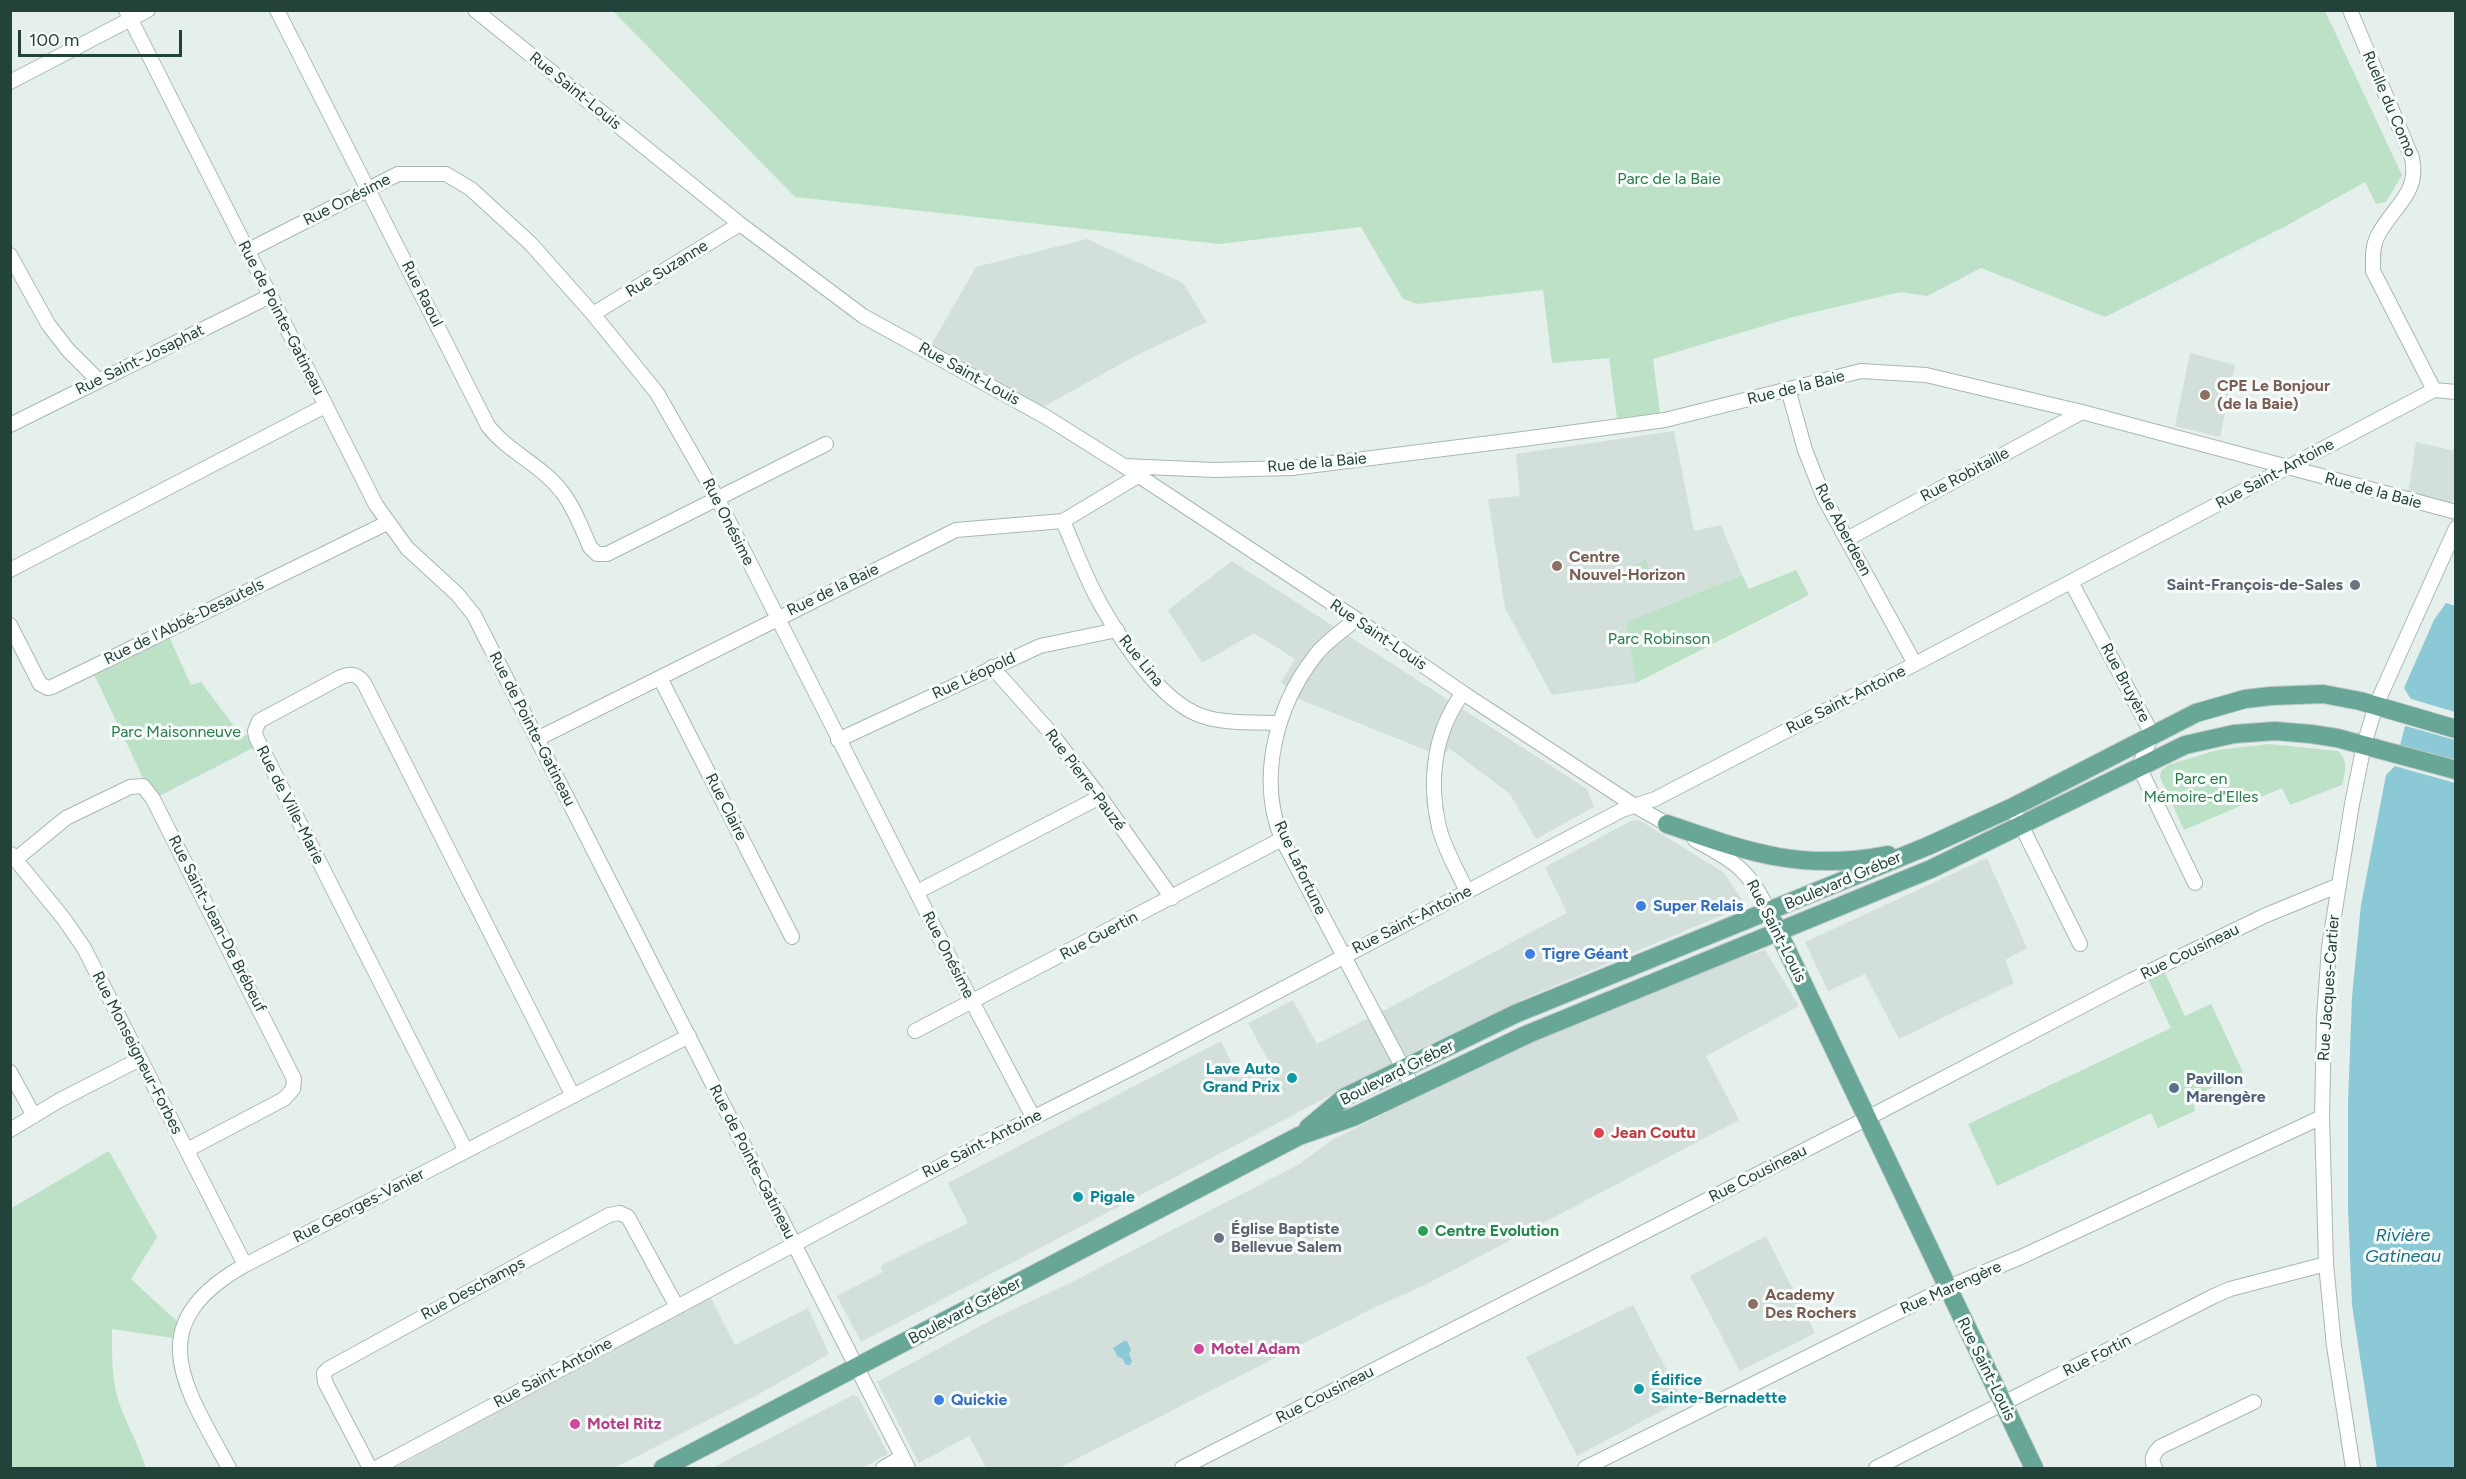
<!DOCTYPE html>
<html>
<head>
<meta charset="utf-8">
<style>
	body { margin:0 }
	#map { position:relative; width:2466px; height:1479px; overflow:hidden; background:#e5efeb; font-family:Figtree,sans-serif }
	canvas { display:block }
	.frame { position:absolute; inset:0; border:12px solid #23423a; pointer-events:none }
	.scale { position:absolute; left:18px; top:30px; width:164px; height:27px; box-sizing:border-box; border:3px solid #23423a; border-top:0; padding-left:8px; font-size:18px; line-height:21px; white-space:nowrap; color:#23423a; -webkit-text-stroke:4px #f6fbf9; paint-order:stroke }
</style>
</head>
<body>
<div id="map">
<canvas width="2466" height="1479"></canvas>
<div class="frame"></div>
<div class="scale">100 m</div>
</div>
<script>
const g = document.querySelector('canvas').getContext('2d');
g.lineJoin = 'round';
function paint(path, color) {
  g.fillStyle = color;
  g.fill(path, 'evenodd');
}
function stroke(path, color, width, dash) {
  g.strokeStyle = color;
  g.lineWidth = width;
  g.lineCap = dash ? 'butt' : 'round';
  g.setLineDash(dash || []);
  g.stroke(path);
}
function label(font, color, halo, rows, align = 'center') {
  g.font = font + ' Figtree,sans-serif';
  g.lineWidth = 6;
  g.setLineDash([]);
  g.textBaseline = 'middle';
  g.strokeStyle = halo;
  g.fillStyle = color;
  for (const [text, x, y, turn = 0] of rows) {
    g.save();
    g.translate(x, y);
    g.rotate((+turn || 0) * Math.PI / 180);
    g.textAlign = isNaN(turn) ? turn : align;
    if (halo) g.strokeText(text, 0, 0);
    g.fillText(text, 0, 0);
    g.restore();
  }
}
paint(new Path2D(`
	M1087,239l96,44 24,39 -72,34 -92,51 -116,-55 49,-85z
	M2190,353l45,12 -15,72 -45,-11z
	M1674,431l20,100 27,-6 21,50 -116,47 10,61 -84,12 -47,-87 -17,-109 32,-3 -4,-42z
	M2416,442l39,9v43l-3,11 -44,-11z
	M1232,561l355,228 7,18 -58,32 -26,-45 -61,-46 -6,9 -144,-58 -18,-17 14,-23 -41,-26 -52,30 -34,-53z
	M1639,820l84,52 23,33 -218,92 -115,55 -552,290 -24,-46 46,-24 -3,-6 88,-43 -20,-40 273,-142 18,37 30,-16 -21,-39 45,-23 24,44 72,-36 178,-95 -22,-46 86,-46z
	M1987,858l40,90 -22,12 9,23 -115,56 -34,-65 -37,17 -23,-49z
	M1765,950l34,56 -93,50 33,64 -314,165 -54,24 -312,159h-73l-17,-32 -50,27 -42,-81 118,-64 75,-35 228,-118 34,-25 168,-85 220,-91z
	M1766,1236l49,97 -75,38 -50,-95z
	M710,1296l25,49 73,-37 21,46 -70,40 -145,74h-219z
	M1633,1305l49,95 -105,56 -51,-99z
	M853,1395l5,2 30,57 -26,14h-150z`), '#d3dfda');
paint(new Path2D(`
	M613,11h1712l77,164 -16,27 -10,2 -11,-22 -81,45 -179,90 -124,-49 -54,28 -26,-4 -108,25 -140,42 7,54 -43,5 -8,-60 -57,5 -9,-73 -126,14 -14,-5 -42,-72 -142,17 -424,-47z
	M1646,560l5,15 -13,5 -6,-14z
	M1796,570l13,25 -173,88 -10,-61 116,-47 7,14z
	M166,630l25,55 10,-3 41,55 13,-6 4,14 -106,54 -62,-131z
	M2269,744l69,7c11,10 7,21 4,34l-52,20 -8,-17 -98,42 -24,-53 1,-6 7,-6 49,-15z
	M2164,971l21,45 26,-12 32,68 -50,25 2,14 -37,17 -7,-15 -154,73 -29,-62 203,-96 -23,-49z
	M109,1151l48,86 -26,42 51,47 -2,13 -68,-10c0,25 -1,54 9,79 8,20 18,39 25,60h-135l-1,-259z`), '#bde1c7');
paint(new Path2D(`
	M2446,603l10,3 -1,862h-78l-25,-163 -4,-97v-105l4,-106 9,-92 25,-130 8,-8 18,-66 -8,-13 30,-68z
	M1124,1341h3l4,9 -2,4 3,7 -2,4h-4l-4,-7 -4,-1 -5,-9z`), '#8bc9d6');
paint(new Path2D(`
	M2408,698l47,14v28l-53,-15 7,-23z
	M2397,745l58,16v22l-64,-18z`), '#e5efeb');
const minor = new Path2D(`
	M126,10l250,495 31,43 50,46 17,21 434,853
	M277,10l211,416c21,27 54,39 74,66 12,15 20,37 28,55l7,7h10l219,-110
	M475,10l265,214 123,92 183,101 78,49 232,153 107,74 172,113 41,23
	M2350,10l62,148c8,36 -20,49 -35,79 -5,11 -4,22 -4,34l61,119
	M10,82l138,-72
	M247,251l151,-77h48l25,15 60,55 62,70 64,79 60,105 250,494 66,125
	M10,255l38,69 20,26 30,30
	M593,314l147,-90
	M1788,389l17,61 19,48 91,166
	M10,425l260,-129
	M1124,466l90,4 78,-2 231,-29 142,-19 196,-49 65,4 156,37 374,100
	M1063,521c12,28 23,58 38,84 21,37 60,97 101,111 23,8 53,6 78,7
	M1847,539l235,-127
	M10,570l315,-164
	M2071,582l81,152 -13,33 56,116
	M1356,619c-13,12 -31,23 -41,37 -39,50 -58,123 -33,183l131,248
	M10,625l30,59 8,4 4,-1 335,-164
	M992,667l58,65 50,65 72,101
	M660,678l132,259
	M1463,693c-29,39 -35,88 -24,134 5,22 19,44 28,65
	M537,739l419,-209 107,-9 75,-45
	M838,740l202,-94 77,-16
	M2017,817l63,127
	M1695,840c40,22 54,29 74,72
	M11,854l53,65 20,29 161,317
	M16,859l50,-41 64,-31 13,-1 10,13 141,280 -1,10 -9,10 -97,51
	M917,892l183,-95
	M915,1031l367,-192
	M10,1072l24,44
	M10,1130l50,-30 80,-41
	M466,1151l-210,-414 -1,-6 4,-10 82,-44c10,-4 16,-3 23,6l209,413
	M229,1468c-45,-83 -90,-143 16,-203l444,-229
	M370,1468l-45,-86 -1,-9 4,-4 281,-154 11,-2 8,4 49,90
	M376,1468l617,-330 149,-75 480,-253 33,-11 260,-135 519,-274 22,2
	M883,1468l19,-11
	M1182,1468l674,-344 274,-143 134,-65 73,-30
	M1585,1468l361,-180 75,-31 301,-140
	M1876,1468l338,-172 16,-7 96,-25
	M2155,1468c-5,-8 -2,-14 5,-21l94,-45
	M2353,1468l-19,-122 -8,-82 -4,-147 2,-99 5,-71 23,-143 12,-59 12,-40 80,-177`);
const major = new Path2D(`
	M1667,824c81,28 134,48 221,31
	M1774,923l260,545
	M1308,1128l37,-31 170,-83 413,-168 85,-39 183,-94 49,-14 26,-3 52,-2 37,7 96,28
	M663,1468l636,-332 54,-19 175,-83 403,-165 254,-124 49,-11 41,-3 36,3 26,4 119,32`);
stroke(minor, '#a7b8b2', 16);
stroke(major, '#c1cac8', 20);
stroke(minor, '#fff', 14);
stroke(major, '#68a697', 18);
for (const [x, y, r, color] of [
	[2205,395,6,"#8d6e63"],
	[1557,566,6,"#8d6e63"],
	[2355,585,6,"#6b7280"],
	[1641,906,6,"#3f7fe0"],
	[1530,954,6,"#3f7fe0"],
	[1292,1078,6,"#0f9aa8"],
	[2174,1088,6,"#5c6f8a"],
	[1599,1133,6,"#e0444e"],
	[1078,1197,6,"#0f9aa8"],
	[1423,1231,6,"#2e9e5b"],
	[1219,1238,6,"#6b7280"],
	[1753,1304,6,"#8d6e63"],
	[1199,1349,6,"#d1479c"],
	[1639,1389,6,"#0f9aa8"],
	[939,1400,6,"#3f7fe0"],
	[575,1424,6,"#d1479c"]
]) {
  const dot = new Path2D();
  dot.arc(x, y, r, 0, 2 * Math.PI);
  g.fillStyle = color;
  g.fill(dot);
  stroke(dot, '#f6fbf9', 2);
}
label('16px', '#23423a', '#f6fbf9', [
	["Rue Saint-Louis",575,91,39],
	["Ruelle du Como",2389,104,67],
	["Rue Onésime",347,200,-27],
	["Rue Suzanne",667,269,-32],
	["Rue Raoul",422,294,63],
	["Rue de Pointe-Gatineau",281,318,63],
	["Rue Saint-Josaphat",140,360,-26],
	["Rue Saint-Louis",969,374,29],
	["Rue de la Baie",1796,388,-14],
	["Rue de la Baie",1317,463,-5],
	["Rue Saint-Antoine",2275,474,-28],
	["Rue Robitaille",1965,475,-28],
	["Rue de la Baie",2373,491,15],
	["Rue Onésime",728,522,63],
	["Rue Aberdeen",1843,530,62],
	["Rue de la Baie",833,590,-26],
	["Rue de l'Abbé-Desautels",184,622,-26],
	["Rue Saint-Louis",1378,635,34],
	["Rue Lina",1141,661,51],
	["Rue Léopold",974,676,-25],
	["Rue Bruyère",2125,683,62],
	["Rue Saint-Antoine",1846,700,-27],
	["Rue de Pointe-Gatineau",532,729,63],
	["Rue Pierre-Pauzé",1085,780,53],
	["Rue de Ville-Marie",290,805,63],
	["Rue Claire",726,807,63],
	["Rue Lafortune",1300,868,65],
	["Boulevard Gréber",1843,881,-23],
	["Rue Saint-Antoine",1412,920,-27],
	["Rue Saint-Jean-De Brébeuf",217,924,63],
	["Rue Saint-Louis",1776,931,63],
	["Rue Guertin",1099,936,-28],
	["Rue Cousineau",2190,952,-26],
	["Rue Onésime",948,955,63],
	["Rue Jacques-Cartier",2329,988,-86],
	["Rue Monseigneur-Forbes",137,1053,63],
	["Boulevard Gréber",1397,1073,-27],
	["Rue Saint-Antoine",982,1144,-27],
	["Rue de Pointe-Gatineau",752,1162,63],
	["Rue Cousineau",1758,1174,-27],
	["Rue Georges-Vanier",359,1206,-27],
	["Rue Marengère",1951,1288,-24],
	["Rue Deschamps",473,1289,-28],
	["Boulevard Gréber",965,1311,-28],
	["Rue Fortin",2097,1356,-27],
	["Rue Saint-Louis",1986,1369,64],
	["Rue Saint-Antoine",553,1373,-28],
	["Rue Cousineau",1325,1395,-27]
]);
label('16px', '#2b7b4b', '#f6fbf9', [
	["Parc de la Baie",1669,179],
	["Parc Robinson",1659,639],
	["Parc Maisonneuve",176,732],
	["Parc en",2201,779],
	["Mémoire-d'Elles",2201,797]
]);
label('bold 16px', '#785e54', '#f6fbf9', [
	["CPE Le Bonjour",2217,386],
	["(de la Baie)",2217,404],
	["Centre",1569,557],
	["Nouvel-Horizon",1569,575],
	["Academy",1765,1295],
	["Des Rochers",1765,1313]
], 'left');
label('bold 16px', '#5b616d', '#f6fbf9', [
	["Saint-François-de-Sales",2343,585],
	["Église Baptiste",1231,1229,"left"],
	["Bellevue Salem",1231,1247,"left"]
], 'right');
label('bold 16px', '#366cbe', '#f6fbf9', [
	["Super Relais",1653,906],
	["Tigre Géant",1542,954],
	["Quickie",951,1400]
], 'left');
label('bold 16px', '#0d838f', '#f6fbf9', [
	["Lave Auto",1280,1069,"right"],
	["Grand Prix",1280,1087,"right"],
	["Pigale",1090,1197],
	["Édifice",1651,1380],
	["Sainte-Bernadette",1651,1398]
], 'left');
label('bold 16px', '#4e5e75', '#f6fbf9', [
	["Pavillon",2186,1079],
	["Marengère",2186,1097]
], 'left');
label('bold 16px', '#be3a42', '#f6fbf9', [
	["Jean Coutu",1611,1133]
], 'left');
label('bold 16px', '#27864d', '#f6fbf9', [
	["Centre Evolution",1435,1231]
], 'left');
label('bold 16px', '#b23c85', '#f6fbf9', [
	["Motel Adam",1211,1349],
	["Motel Ritz",587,1424]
], 'left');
label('italic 18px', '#196f82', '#f6fbf9', [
	["Rivière",2403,1236],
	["Gatineau",2403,1257]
]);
</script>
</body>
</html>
